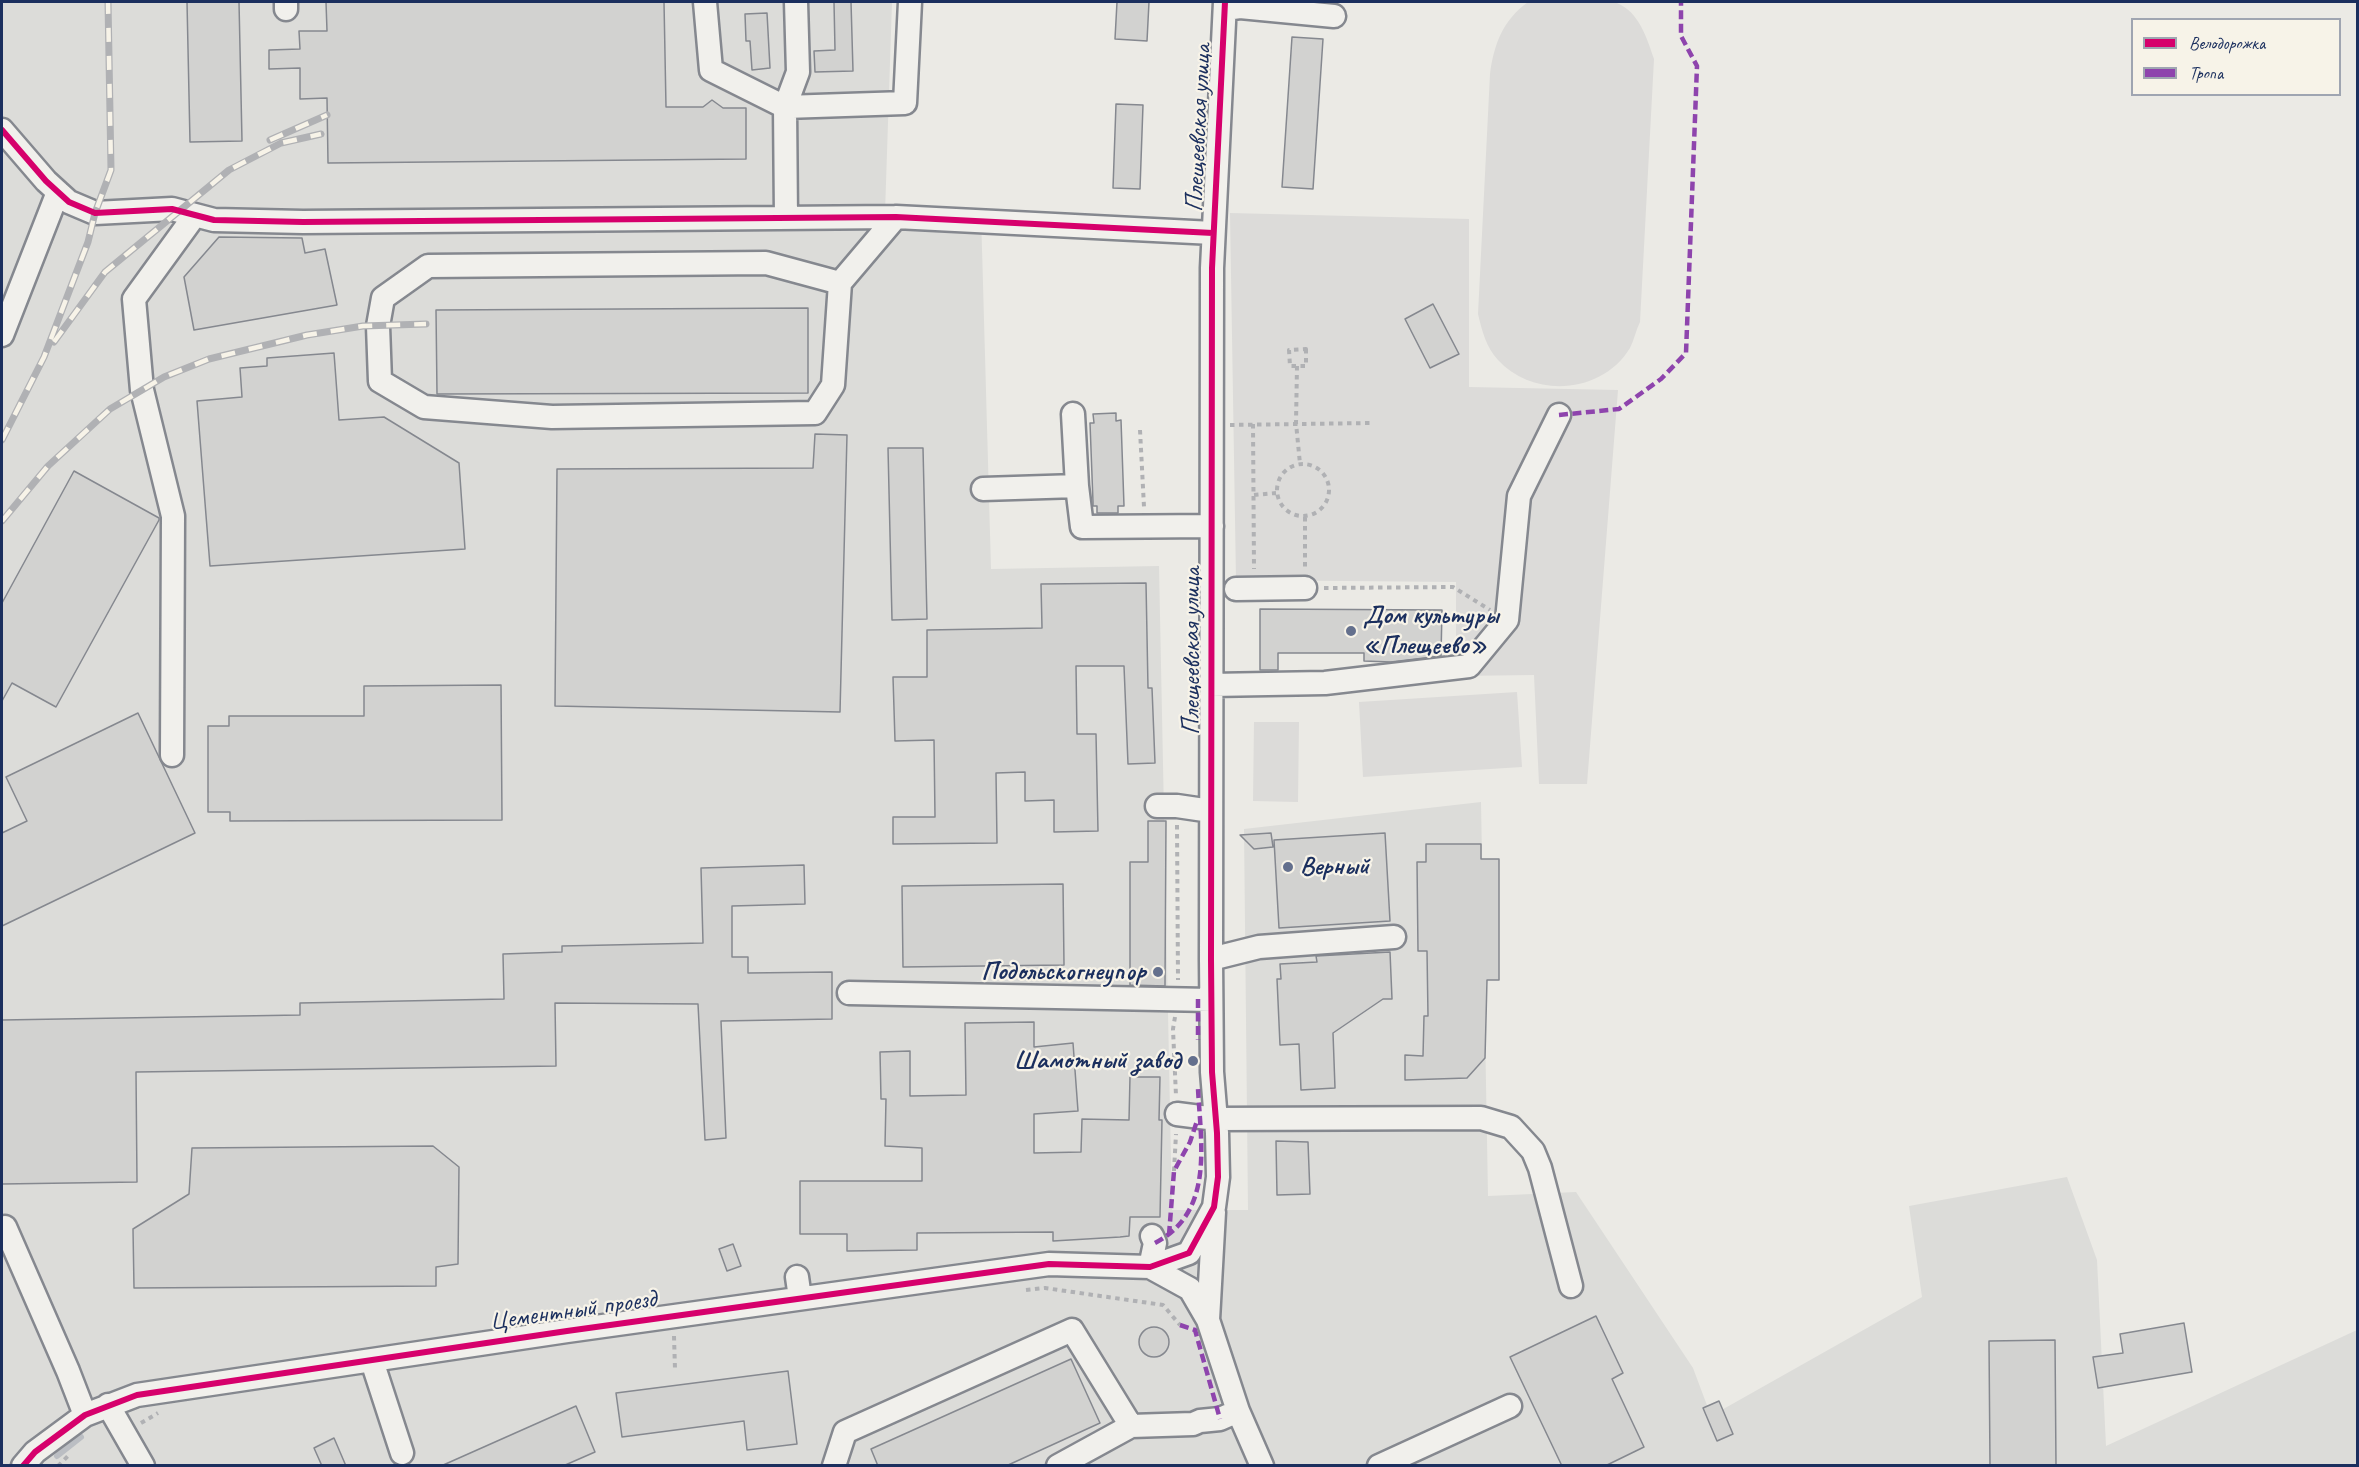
<!DOCTYPE html>
<html>
<head>
<meta charset="utf-8">
<style>
	body { margin:0 }
	#map { position:relative; width:2359px; height:1467px; overflow:hidden; background:#ebeae5; font-family:Caveat,sans-serif }
	canvas { display:block }
	.frame { position:absolute; inset:0; border:3px solid #1b2f5e; pointer-events:none }
	.legend { position:absolute; left:2131px; top:18px; width:210px; height:78px; box-sizing:border-box; background:#f7f3e8; border:2px solid #9fa5b1; margin:0; padding:8px 10px; list-style:none; font-size:18px; color:#1b2f5e }
	.legend li { display:flex; align-items:center; gap:12px; height:30px }
	.legend b { width:30px; border:2px solid #9fa5b1 }
</style>
</head>
<body>
<div id="map">
<canvas width="2359" height="1467"></canvas>
<div class="frame"></div>
<ul class="legend">
<li><b style="height:8px;background:#d6006c"></b>Велодорожка</li>
<li><b style="height:8px;background:#8e44ad"></b>Тропа</li>
</ul>
</div>
<script>
const g = document.querySelector('canvas').getContext('2d');
g.lineJoin = 'round';
function paint(path, color) {
  g.fillStyle = color;
  g.fill(path, 'evenodd');
}
function stroke(path, color, width, dash) {
  g.strokeStyle = color;
  g.lineWidth = width;
  g.lineCap = dash ? 'butt' : 'round';
  g.setLineDash(dash || []);
  g.stroke(path);
}
function label(font, color, halo, rows, align = 'center') {
  g.font = font + ' Caveat,sans-serif';
  g.lineWidth = 4.5;
  g.setLineDash([]);
  g.textBaseline = 'middle';
  g.strokeStyle = halo;
  g.fillStyle = color;
  for (const [text, x, y, turn = 0] of rows) {
    g.save();
    g.translate(x, y);
    g.rotate((+turn || 0) * Math.PI / 180);
    g.textAlign = isNaN(turn) ? turn : align;
    if (halo) g.strokeText(text, 0, 0);
    g.fillText(text, 0, 0);
    g.restore();
  }
}
paint(new Path2D(`
	M2,2h890l-7,211h96l10,356 168,-3 13,644h76l-4,-381 237,-27 7,394 88,-4 117,176 18,48 211,-119 -13,-91 158,-29 30,83 9,186 251,-116v135l-2355,1z`), '#dcdcd9');
paint(new Path2D(`
	M1528,2c16,-1 79,-2 89,1 22,9 30,35 37,56l-14,263c-4,8 -6,18 -10,26 -28,46 -96,51 -132,12 -12,-13 -16,-29 -20,-46l12,-240c4,-30 13,-54 38,-72z
	M1230,213l239,6v168l149,3 -31,394h-48l-5,-109 -78,1v-94l-220,-2z
	M1517,692l5,75 -159,10 -4,-75z
	M1254,722h45l-1,80 -45,-1z`), '#dcdbd9');
stroke(new Path2D(`
	M57,1456l24,-19`), '#bbbec3', 6);
const building = new Path2D(`
	M187,2h52l3,139 -52,1z
	M326,2h338l2,105h37l9,-7 11,8h23v51l-418,4 -1,-65 -27,1v-31l-31,1v-19l31,-1 -1,-18h28z
	M834,2h17l2,69 -38,1 -1,-21 21,-1z
	M1117,2h32l-2,39 -32,-2z
	M767,13l3,55 -18,2 -2,-29h-4l-1,-27z
	M1292,37l31,2 -10,150 -31,-2z
	M1116,104l27,1 -3,84 -27,-1z
	M219,237l83,1 3,15 20,-4 12,56 -143,25 -10,-53z
	M1433,304l26,50 -29,14 -25,-49z
	M808,308v85l-371,1 -1,-84z
	M334,353l5,67 45,-3 75,46 6,86 -255,17 -13,-165 45,-4 -2,-29 27,-2v-8z
	M1116,413v8l5,-1 3,86h-6v7h-21v-7h-4v-4l-3,-79h4l-1,-9z
	M815,434l32,1 -7,277 -285,-6 2,-237 256,-1z
	M888,448h35l4,171 -35,1z
	M74,471l85,47v2l-103,187 -44,-24 -10,18v-98z
	M1146,583l2,105h4l3,75 -27,1 -4,-98h-48l1,68h19l2,97 -44,1v-32l-29,1v-29l-29,1 1,70 -104,1v-27h42l-1,-77 -39,1 -2,-64h34v-47l115,-2 -1,-44z
	M1260,609l182,1 -1,46 -50,6 -27,-1v-8h-86v17h-18z
	M501,685l1,135 -272,1v-9h-22v-86h21v-10h135v-30z
	M138,713l57,120 -193,93v-93l25,-12 -21,-44z
	M1148,821h18l-1,165 -35,-1v-123h18z
	M1271,833l2,14 -19,2 -14,-14z
	M1385,833l5,88 -111,7 -5,-88z
	M1426,844h55v15h18v121h-12l-2,78 -18,20 -62,2v-25l18,1 1,-40h4l-1,-65h-9l-1,-89h9z
	M804,865l1,39 -73,2v51h16v16l84,-1v47l-111,2 5,117 -21,2 -7,-136 -143,-1 1,63 -420,6 1,110 -135,2v-164l298,-5v-12l204,-4 -1,-45 59,-2v-6l141,-3 -2,-75z
	M1063,884l1,81 -161,2 -1,-81z
	M1390,952l2,47h-9l-50,34 2,55 -34,2 -2,-46 -19,1 -3,-66h4l-1,-15 37,-2 -1,-6z
	M1034,1022v25l39,-4 5,68 -44,3v39l47,-1 1,-33 47,1 1,-43h30l-1,43h3l-2,97h-30l-1,19 -9,1 -67,4v-9l-136,1v17l-70,1v-17h-47v-53h122v-33l-37,-2 1,-47h-5l-1,-47 30,-1v45l56,-1 -1,-72z
	M1276,1141l32,1 2,52 -33,1z
	M433,1146l26,21 -1,97 -22,3v19l-302,2 -1,-59 56,-35 3,-46z
	M733,1244l8,22 -14,5 -8,-22z
	M1596,1316l27,57 -11,6 32,68 -39,19h-43l-52,-109z
	M2184,1323l8,49 -94,16 -5,-31 30,-4 -3,-19z
	M1139 1342a15 15 0 1 1 30 0a15 15 0 1 1-30 0Z
	M2055,1340l1,126h-66l-1,-125z
	M1071,1359l29,64 -94,43h-128l-7,-17z
	M788,1371l9,73 -50,6 -3,-29 -122,16 -6,-44z
	M1719,1401l14,33 -16,7 -14,-33z
	M576,1406l19,46 -32,14h-122z
	M334,1438l12,28h-24l-8,-18z`);
paint(building, '#d2d2d0');
stroke(building, '#85888f', 1.5);
const minor = new Path2D(`
	M286,2v7
	M705,2l6,68 74,37 120,-4 5,-101
	M1225,9l15,-2 94,9
	M2,130l44,51 23,21 26,11 77,-4 42,11 89,2 593,-5 317,16
	M786,218l-1,-111 13,-35 -2,-70
	M840,283l-74,-20 -338,3 -45,32 -5,28 2,55 44,26 128,10 263,-4 18,-28 7,-102 56,-66
	M2,335l56,-143
	M1073,414l4,72
	M983,489l94,-3 5,41 130,-1
	M1236,589l69,-1
	M1211,685l114,-2 144,-17 38,-46 12,-124 40,-81
	M172,755l1,-239 -31,-126 -8,-91 61,-84
	M1157,806h20l34,5
	M1211,959l48,-12 135,-10
	M849,993l362,7
	M1177,1114l39,5 265,-1 30,9 22,24 7,17 31,118
	M5,1227l63,144 17,44
	M1150,1267l40,22 18,31 30,91 24,55
	M1150,1267l5,-24 -3,-7
	M797,1277l3,21
	M1208,1320l6,-108
	M372,1361l30,92
	M108,1405l35,61
	M23,1466l12,-14 50,-37 52,-20 430,-64 482,-67 101,3 39,-14 25,-46 4,-30 -1,-44 -5,-61 -1,-113 1,-691 13,-266
	M834,1466l11,-34 227,-102 59,96
	M1058,1466l73,-40 62,-2 7,-3 20,-2 18,-8
	M1379,1466l131,-60`);
stroke(minor, '#85888f', 27);
stroke(new Path2D(`
	M1306,349v17h-16l-1,-16z
	M1297,366l-1,57 4,41
	M1253,424l1,145
	M1230,425l140,-2
	M1140,430l4,77
	M1277 490a26 26 0 1 1 52 0a26 26 0 1 1-52 0Z
	M1254,495l22,-2
	M1305,517v53
	M1324,588l129,-1 37,23
	M1177,825l1,155
	M1175,1017l-2,12 3,67
	M1174,1171l2,-37
	M1026,1290l19,-2 118,17 17,20
	M674,1336l1,33
	M141,1423l17,-10
	M58,1466l12,-12`), '#b0b1b4', 4, [4.5, 4.5]);
stroke(minor, '#f1f0ec', 22);
const rail = new Path2D(`
	M270,140l57,-25
	M54,342l51,-70 124,-102 52,-27 40,-9
	M2,440l42,-83 44,-115 7,-29 16,-43 -3,-168
	M2,521l46,-55 62,-57 54,-32 45,-18 98,-24 56,-9 63,-2`);
stroke(rail, '#b0b1b4', 7);
stroke(rail, '#f7f3e8', 4.5, [14]);
stroke(new Path2D(`
	M1559,415l60,-6 42,-30 25,-26 11,-287 -16,-30v-34
	M1198,999v41
	M1169,1235l5,-64 16,-29 7,-21
	M1155,1243c59,-31 46,-97 43,-154
	M1180,1325l15,5 25,89`), '#8e44ad', 4.5, [9, 4.5]);
stroke(new Path2D(`
	M2,130l44,51 23,21 26,11 77,-4 42,11 89,2 593,-5 317,16
	M23,1466l12,-14 50,-37 52,-20 430,-64 482,-67 101,3 39,-14 25,-46 4,-30 -1,-44 -5,-61 -1,-113 1,-691 13,-266`), '#d6006c', 6);
for (const [x, y, r, color] of [
	[1351,631,6,"#64708d"],
	[1288,867,6,"#64708d"],
	[1158,972,6,"#64708d"],
	[1193,1061,6,"#64708d"]
]) {
  const dot = new Path2D();
  dot.arc(x, y, r, 0, 2 * Math.PI);
  g.fillStyle = color;
  g.fill(dot);
  stroke(dot, '#f7f3e8', 2);
}
label('26px', '#1b2f5e', '#f7f3e8', [
	["Плещеевская улица",1199,128,-87],
	["Плещеевская улица",1192,651,-90],
	["Цементный проезд",573,1311,-8]
]);
label('bold 26px', '#1b2f5e', '#f7f3e8', [
	["Дом культуры",1363,616],
	["«Плещеево»",1363,646],
	["Верный",1300,867],
	["Подольскогнеупор",1146,972,"right"],
	["Шамотный завод",1181,1061,"right"]
], 'left');
</script>
</body>
</html>
